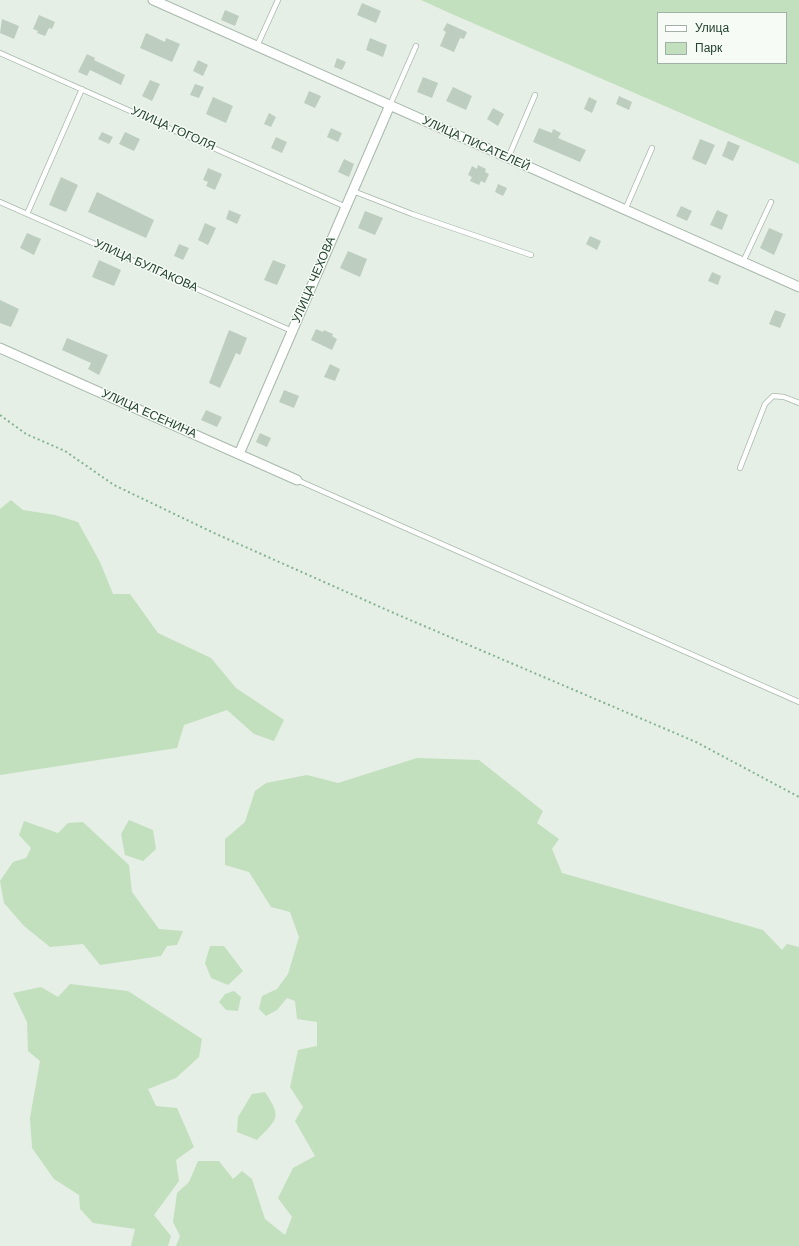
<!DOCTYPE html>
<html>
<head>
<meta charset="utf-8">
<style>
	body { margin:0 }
	#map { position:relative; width:799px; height:1246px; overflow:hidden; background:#e5efe6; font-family:Helvetica,sans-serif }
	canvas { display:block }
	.legend { position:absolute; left:657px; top:12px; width:130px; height:52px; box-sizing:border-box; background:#f6fbf6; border:1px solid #a2b1a6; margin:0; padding:5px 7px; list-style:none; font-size:12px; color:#23422d }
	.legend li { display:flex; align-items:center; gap:8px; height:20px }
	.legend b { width:20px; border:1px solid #a2b1a6 }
</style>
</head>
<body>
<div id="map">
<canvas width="799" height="1246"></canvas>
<ul class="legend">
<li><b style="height:5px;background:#fff"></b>Улица</li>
<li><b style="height:11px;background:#c2e0bd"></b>Парк</li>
</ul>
</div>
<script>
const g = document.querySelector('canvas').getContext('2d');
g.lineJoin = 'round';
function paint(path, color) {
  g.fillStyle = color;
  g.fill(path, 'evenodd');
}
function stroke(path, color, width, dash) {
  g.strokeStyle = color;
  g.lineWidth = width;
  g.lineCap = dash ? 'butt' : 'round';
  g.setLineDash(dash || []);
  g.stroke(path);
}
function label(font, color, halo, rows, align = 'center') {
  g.font = font + ' Helvetica,sans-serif';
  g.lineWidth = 3;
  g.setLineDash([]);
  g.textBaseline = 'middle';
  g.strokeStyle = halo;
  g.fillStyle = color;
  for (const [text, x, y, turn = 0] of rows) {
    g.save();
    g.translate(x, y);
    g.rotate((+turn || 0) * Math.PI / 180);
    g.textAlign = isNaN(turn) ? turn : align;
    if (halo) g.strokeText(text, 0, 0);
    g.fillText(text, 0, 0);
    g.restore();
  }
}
paint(new Path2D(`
	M421,0h378v164l-345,-149zM658,13h128v50h-128z
	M11,500l12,10 32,5 23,7 22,40 13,32h17l28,39 53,25 25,30 48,32 -10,21 -20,-7 -27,-24 -43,15 -7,23 -177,27v-266z
	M417,758l62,2 64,51 -6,12 22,16 -7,10 10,24 201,57 19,20 5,-6 12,3v299h-623l4,-10 -7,-14 4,-29 12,-11 9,-21h21l14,18 9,-8 10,8 13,40 20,16 7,-18 -14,-19 15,-30 22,-12 -20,-35 8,-14 -13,-20 8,-37 19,-4v-24l-20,-3 -2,-18 -8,-3 -10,12 -11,6 -7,-7 3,-13 15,-7 11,-15 11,-37 -9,-25 -19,-5 -22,-35 -24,-7v-26l20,-17 10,-31 11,-8 41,-8 31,8z
	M129,820l24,10 3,19 -13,12 -18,-6 -4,-21z
	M24,821l34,12 10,-10 15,-1 46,43 3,27 27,37 24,2 -6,14 -10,1 -6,10 -61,9 -17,-21 -33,3 -26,-21 -20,-23 -4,-22 13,-19 13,-4 5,-10 -12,-13z
	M210,946h14l19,25 -15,14 -17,-7 -6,-15z
	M70,984l58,7 74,48 -3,18 -23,21 -28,11 8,17 21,2 17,39 -18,13 3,21 -25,34 17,21 -3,10h-37l4,-17 -42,-6 -13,-14 -1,-14 -25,-16 -22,-31 -2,-30 10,-57 -12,-10 -1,-29 -14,-29 28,-6 17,10z
	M234,991l7,6 -3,14 -12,-1 -7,-8 6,-8z
	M265,1092c17,26 13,26 -8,48l-20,-8 1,-15 14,-23z`), '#c2e0bd');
paint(new Path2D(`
	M362,3l19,8 -5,12 -19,-8z
	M225,10l14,6 -4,10 -14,-6z
	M39,15l16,7 -3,7 -3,-1 -4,8 -8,-3 1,-2 -5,-2z
	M2,19l17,7 -5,13 -14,-6z
	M447,23l20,9 -3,7 -4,-1 -6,14 -14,-6 6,-14 -3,-2z
	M146,33l19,9 1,-4 14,6 -8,18 -32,-14z
	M370,38l17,7 -4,12 -17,-7z
	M87,54l8,4 -1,2 31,15 -4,10 -31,-15 -3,6 -9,-4z
	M337,58l9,4 -4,8 -8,-3z
	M198,60l10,5 -5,11 -10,-5z
	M423,77l15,6 -6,15 -15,-6z
	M150,80l10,4 -8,17 -10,-5z
	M195,84l9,3 -5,11 -9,-3z
	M453,87l19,9 -6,14 -20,-9z
	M309,91l12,5 -6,12 -11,-5z
	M619,96l13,6 -3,8 -13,-6z
	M213,97l20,9 -7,17 -20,-9z
	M589,97l8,4 -5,12 -8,-4z
	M493,108l11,6 -6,12 -11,-7z
	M269,113l7,4 -5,10 -7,-3z
	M331,128l11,5 -4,9 -11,-5z
	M539,128l13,5 1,-4 8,4 -3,5 28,12 -6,12 -47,-20z
	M102,132l11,5 -4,7 -11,-5z
	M125,132l15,7 -6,12 -15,-7z
	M276,137l11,5 -5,11 -11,-5z
	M700,139l15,6 -9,20 -14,-6z
	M728,141l12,5 -7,15 -11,-5z
	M344,159l10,5 -5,13 -11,-5z
	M478,165l8,4 -1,3 4,2 -4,9 -4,-2 -2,4 -9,-4 2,-4 -4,-2 4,-9 5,3z
	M208,168l14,6 -7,16 -9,-4 2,-4 -5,-2z
	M61,177l17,8 -12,27 -17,-7z
	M498,184l9,4 -4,8 -8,-4z
	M97,192l57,28 -8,18 -58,-26z
	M681,206l11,5 -5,10 -11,-5z
	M229,210l12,5 -4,9 -11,-5z
	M717,210l11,5 -6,15 -12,-5z
	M365,211l18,7 -8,17 -17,-7z
	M205,223l11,5 -8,17 -10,-5z
	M769,228l14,6 -9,21 -14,-7z
	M27,233l14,6 -7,16 -14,-7z
	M590,236l11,5 -4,9 -11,-6z
	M179,244l10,4 -6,12 -9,-4z
	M348,251l19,8 -7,18 -20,-9z
	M99,260l22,10 -7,16 -22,-9z
	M273,260l13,5 -9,20 -13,-5z
	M712,272l9,4 -3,9 -10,-4z
	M0,300l19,9 -8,18 -11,-4z
	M775,310l11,4 -6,14 -11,-4z
	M316,329l7,3 1,-2 9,4 -1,2 5,3 -5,11 -21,-10z
	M229,330l18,8 -7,17 -4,-2 -16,35 -11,-5z
	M67,338l41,17 -9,20 -11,-6 3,-6 -29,-13z
	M330,364l10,5 -5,12 -11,-4z
	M284,390l15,6 -5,12 -15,-6z
	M206,410l16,7 -5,10 -16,-7z
	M260,433l11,5 -4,9 -11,-5z`), '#bdcdc0');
const service = new Path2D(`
	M257,46l21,-46
	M0,53l346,154
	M390,105l26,-59
	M508,158l27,-63
	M353,191l59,23 119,41
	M0,202l292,129
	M625,210l27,-62
	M27,214l55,-125
	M743,262l28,-60
	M740,468l25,-64 8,-8 11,1 15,6
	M297,480l502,222`);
const minor = new Path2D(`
	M153,0l646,287
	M0,348l297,132
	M239,454l151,-349`);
stroke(service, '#a7b8ab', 6);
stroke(minor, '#a7b8ab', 11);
stroke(new Path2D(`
	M0,415l26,19 39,17 49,34 100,48 182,81 300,128 103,55`), '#84b391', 2, [2, 3]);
stroke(service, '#fff', 4.5);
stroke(minor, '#fff', 9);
label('12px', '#23422d', '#f6fbf6', [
	["УЛИЦА ГОГОЛЯ",173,129,24],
	["УЛИЦА ПИСАТЕЛЕЙ",476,144,24],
	["УЛИЦА БУЛГАКОВА",146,266,24],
	["УЛИЦА ЧЕХОВА",314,280,-67],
	["УЛИЦА ЕСЕНИНА",149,414,24]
]);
</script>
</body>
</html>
